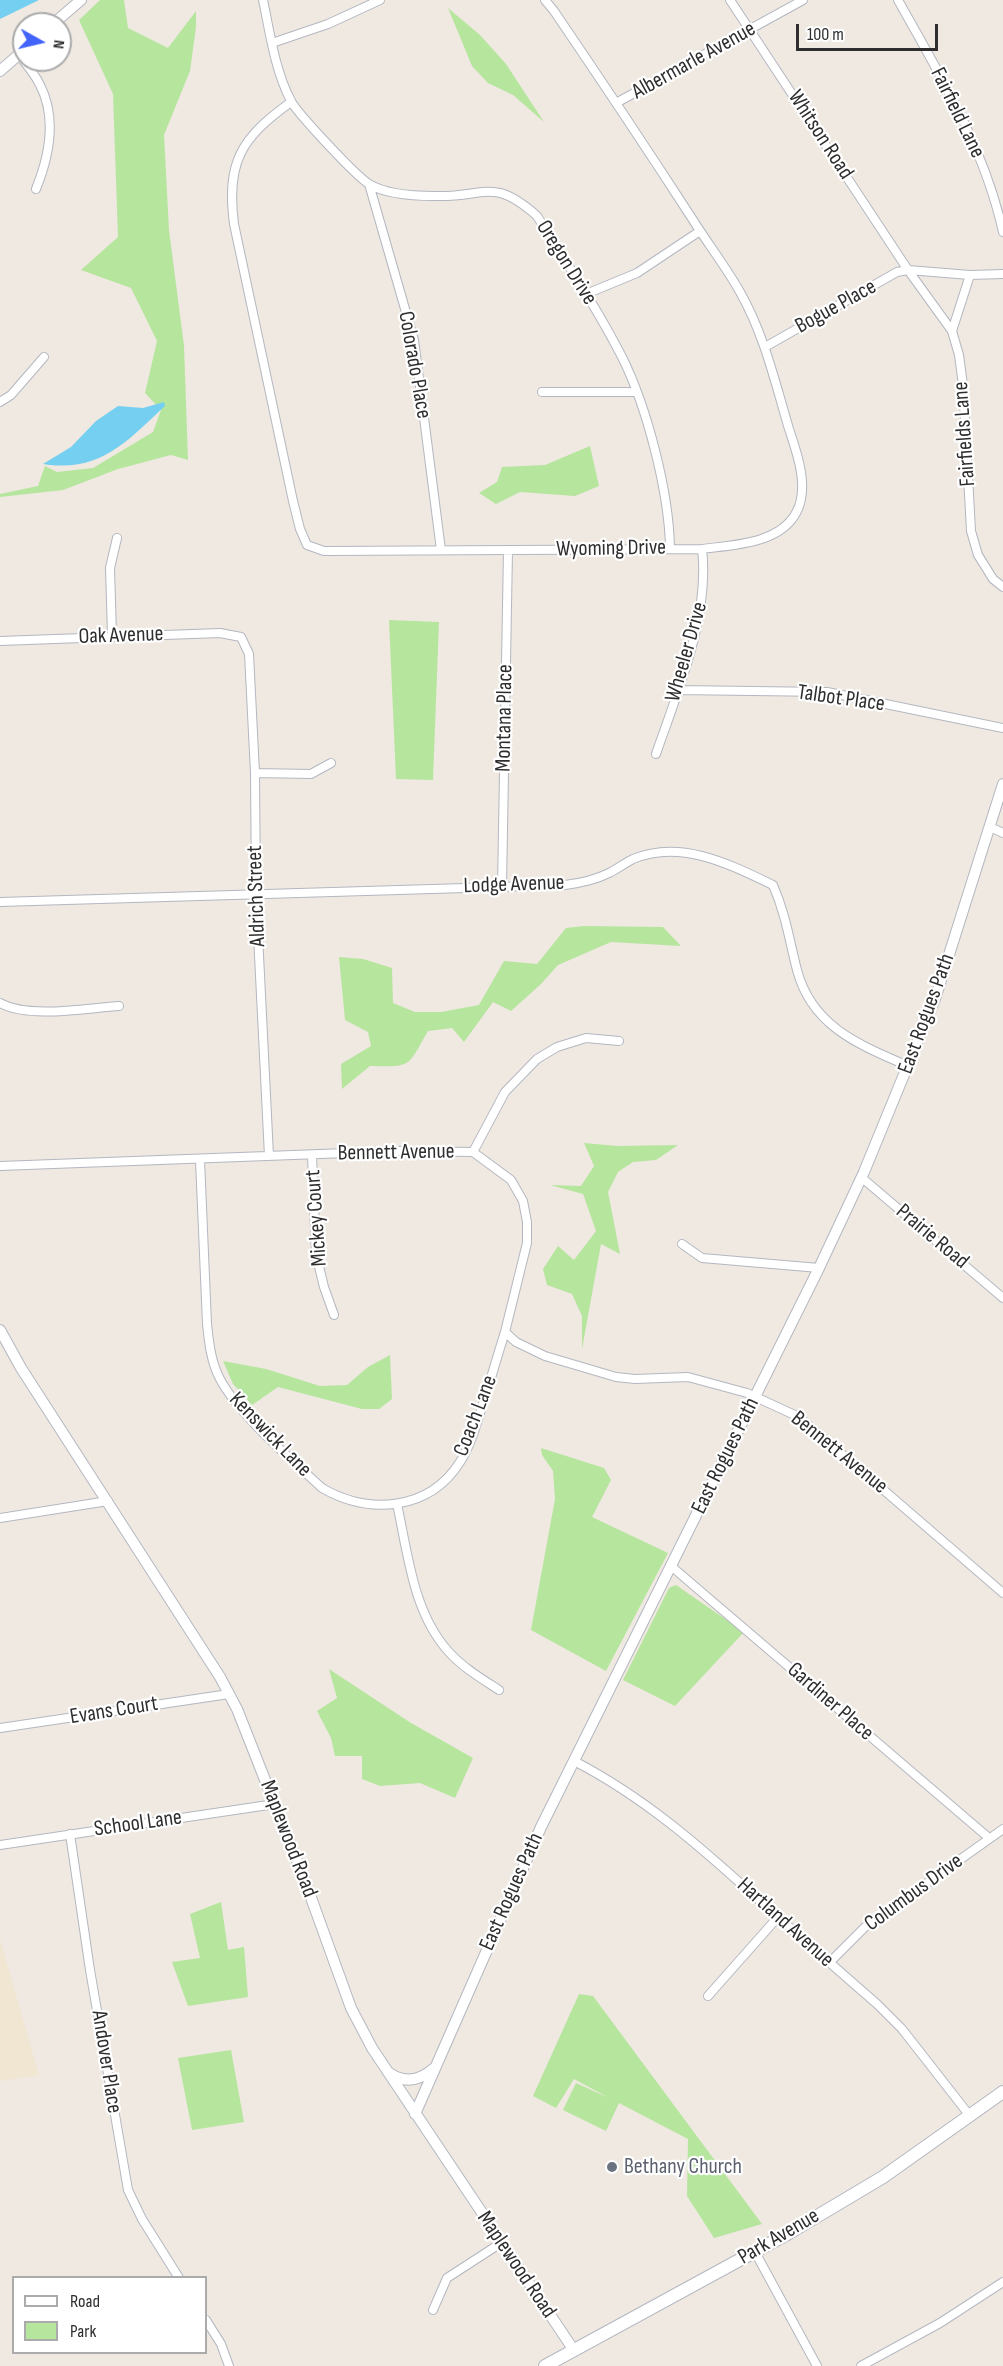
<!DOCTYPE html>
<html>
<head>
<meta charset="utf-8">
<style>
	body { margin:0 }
	#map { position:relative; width:1003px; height:2366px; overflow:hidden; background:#efe9e1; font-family:"Sofia Sans Condensed",sans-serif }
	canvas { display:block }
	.legend { position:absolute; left:12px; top:2276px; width:195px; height:78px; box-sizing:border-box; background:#fff; border:2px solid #ababab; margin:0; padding:8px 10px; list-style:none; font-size:18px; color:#2e2e2e }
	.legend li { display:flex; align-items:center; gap:12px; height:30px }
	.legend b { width:30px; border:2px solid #ababab }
	.north { position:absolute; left:12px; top:12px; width:60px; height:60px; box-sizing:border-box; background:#fff; border:2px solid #ababab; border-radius:50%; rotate:98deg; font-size:16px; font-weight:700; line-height:24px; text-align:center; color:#2e2e2e }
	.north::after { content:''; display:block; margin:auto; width:21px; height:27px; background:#4264fb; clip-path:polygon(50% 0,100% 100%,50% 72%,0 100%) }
	.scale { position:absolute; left:796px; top:24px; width:142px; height:27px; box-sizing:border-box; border:3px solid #2e2e2e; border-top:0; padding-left:8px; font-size:18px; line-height:21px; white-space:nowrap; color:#2e2e2e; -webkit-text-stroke:4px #fff; paint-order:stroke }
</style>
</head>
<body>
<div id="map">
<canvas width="1003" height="2366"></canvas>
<ul class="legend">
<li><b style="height:8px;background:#fff"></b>Road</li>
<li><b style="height:16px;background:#b6e59e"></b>Park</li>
</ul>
<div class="north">N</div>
<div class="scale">100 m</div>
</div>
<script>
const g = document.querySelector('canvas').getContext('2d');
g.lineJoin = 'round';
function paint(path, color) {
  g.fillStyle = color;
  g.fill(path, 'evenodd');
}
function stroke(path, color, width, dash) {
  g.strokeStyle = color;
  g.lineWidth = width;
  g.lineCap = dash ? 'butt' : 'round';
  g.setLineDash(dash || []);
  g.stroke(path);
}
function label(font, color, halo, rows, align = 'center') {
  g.font = font + ' "Sofia Sans Condensed",sans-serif';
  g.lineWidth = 4.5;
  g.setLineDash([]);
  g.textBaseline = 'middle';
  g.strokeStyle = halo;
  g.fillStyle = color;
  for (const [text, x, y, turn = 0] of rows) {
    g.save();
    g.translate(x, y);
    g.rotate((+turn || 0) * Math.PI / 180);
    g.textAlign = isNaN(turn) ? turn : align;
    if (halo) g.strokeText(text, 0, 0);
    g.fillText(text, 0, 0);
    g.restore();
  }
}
paint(new Path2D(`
	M0,1939l39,136 -39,6z`), '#f0e6d1');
paint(new Path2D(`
	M100,0h24l4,28 40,20 28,-37v16l-6,44 -26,64 5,95 15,116 4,114 -17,-5 -53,14 -55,21 -63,7v-3l38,-8 7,-20 12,6 36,-4 60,-36 8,-22 -16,-17 12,-52 -26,-53 -50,-18 37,-33 -5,-143 -34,-74z
	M448,8l32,27 26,29 38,58 -31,-27 -25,-12 -16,-17z
	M590,446l9,40 -24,10 -55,-4 -24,12 -17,-11 18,-11 5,-15 43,-2z
	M389,620l50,2 -6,158 -37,-1z
	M584,926l79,1 18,19 -70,-4 -53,23 -17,19 -30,27 -18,-9 -29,40 -12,-14 -24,3c-21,36 -15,36 -58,35l-28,23 -1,-25 30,-18 -3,-14 -23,-12 -6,-63 24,2 29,9 1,35 22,9h26l38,-7 25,-44 33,3 29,-36z
	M584,1143l33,3 61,-1 -22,15 -23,2 -15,10 -10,20 12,62 -19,-10 -19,105v-33l-10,-22 -25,-9 -4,-16 15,-23 16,14 22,-29 -13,-37 -33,-9 31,1 13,-20z
	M390,1355l2,44 -13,10h-17l-84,-22 -26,18 -19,-21 -10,-23 43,8 54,17 27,-1 21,-18z
	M541,1448l63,20 7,12 -19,37 76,36 -62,118 -75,-41 24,-131 -2,-28 -11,-16z
	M676,1585l68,47 -69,74 -52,-26 46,-92z
	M329,1669l82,54 62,35 -18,40 -35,-15 -40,3 -18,-7v-23h-27l-4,-18 -14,-27 20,-13z
	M221,1902l7,48 16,-3 4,50 -60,9 -16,-44 28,-4 -10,-44z
	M579,1994l14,2 169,228 -48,14 -27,-42 1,-57 -69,-36 -13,28 -43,-21 13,-27 33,15 -35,-19 -18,29 -23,-12z
	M231,2050l13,72 -52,8 -14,-72z`), '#b6e59e');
paint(new Path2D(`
	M0,0h39l-39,19z
	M164,402l1,4c-38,35 -64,67 -122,58l28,-17 25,-26 22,-15 25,2z`), '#75cff0');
const minor = new Path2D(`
	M263,0c7,33 12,71 28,101 6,12 65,75 78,83 16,10 47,12 66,12 50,2 57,-20 102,20 29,46 60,92 85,141 25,50 47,135 48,191
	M730,0l178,270 62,5 33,-1
	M898,0c42,75 86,147 105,232
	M272,43l56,-19 52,-24
	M19,55c7,9 16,19 21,30 17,33 9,72 -4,104
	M291,102c-50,36 -65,60 -57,122l59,277 7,28 7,16 17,6 378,-2c31,-4 77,-5 94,-36 14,-25 1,-60 -7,-84 -14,-47 -25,-95 -49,-137 -14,-25 -32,-48 -47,-72 -46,-71 -92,-140 -139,-209l-9,-11
	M616,103l187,-103
	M369,184l45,156 27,210
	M970,275l-18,56 7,24 4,30 8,146 7,24 15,24 10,8
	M586,294l51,-21 63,-42
	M765,347l132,-75 11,-2 44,61
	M542,392h93
	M0,402l11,-7 33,-38
	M112,635l-2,-67 7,-30
	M0,641l220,-8 21,4 8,17 6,119 1,122 13,261
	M678,690l149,2 176,36
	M656,754c22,-64 54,-138 46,-205
	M255,773l56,1 20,-11
	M990,827l13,6
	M502,885l6,-334
	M0,902l565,-17c16,-2 30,-5 44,-12 8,-4 16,-10 24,-14 48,-20 96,5 140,26 13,30 16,54 24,85 15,57 63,75 111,96
	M0,1003c29,16 86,5 119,3
	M473,1152l32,-60 32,-33 20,-12 29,-9 33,3
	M312,1155l4,99 8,33 10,28
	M200,1160l7,164c2,19 4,38 13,55 19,36 71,80 102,109 47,27 107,23 138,-26 11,-17 16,-37 22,-55 8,-25 15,-50 23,-75
	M0,1166l400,-15 73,1 38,28 12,21 4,21v21l-22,89 11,10 29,14 71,21 19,2 53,-2 59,16 52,24 204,176
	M861,1177l142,121
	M682,1244l20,14 117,10
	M397,1504c11,50 16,108 51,147 14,16 34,28 51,39
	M0,1518l108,-17
	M671,1566l318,272
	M0,1728l229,-34
	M574,1761c70,36 128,87 186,140 39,35 78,69 117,103l25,25 68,87
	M70,1834l20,136 38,220 14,29 37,59
	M0,1845l275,-41
	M829,1963l36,-36 138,-98
	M708,1996l70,-79
	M755,2252l62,114
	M433,2310l14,-32 54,-35
	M206,2320l15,24 8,22
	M861,2366l79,-43 63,-41`);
const tertiary = new Path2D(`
	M53,24l28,-24
	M0,71l24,-21
	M0,1330l21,38 199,309 17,32 68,172 46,127 21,40 201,301
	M388,2072c16,12 31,9 45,-3
	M415,2114l126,-287 278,-559 45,-96 71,-173 68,-215`);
const secondary = new Path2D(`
	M545,2366l244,-133 94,-56 120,-85`);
stroke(minor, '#b4b7c1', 10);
stroke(tertiary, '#b4b7c1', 12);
stroke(secondary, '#b4b7c1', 14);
stroke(minor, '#fff', 8);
stroke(tertiary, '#fff', 10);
stroke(secondary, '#fff', 12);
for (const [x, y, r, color] of [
	[612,2167,6,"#6b7280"]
]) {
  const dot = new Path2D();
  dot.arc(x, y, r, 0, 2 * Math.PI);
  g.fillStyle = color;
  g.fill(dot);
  stroke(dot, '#fff', 2);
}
label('22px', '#2e2e2e', '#fff', [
	["Albermarle Avenue",694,61,-29],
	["Fairfield Lane",957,113,64],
	["Whitson Road",820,135,57],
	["Oregon Drive",566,263,58],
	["Bogue Place",836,307,-29],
	["Colorado Place",414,365,80],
	["Fairfields Lane",965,434,-94],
	["Wyoming Drive",611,549,-1],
	["Oak Avenue",121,636,-2],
	["Wheeler Drive",687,652,-74],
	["Talbot Place",841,699,8],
	["Montana Place",505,718,-89],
	["Lodge Avenue",514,885,-2],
	["Aldrich Street",257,896,-92],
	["East Rogues Path",927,1014,-70],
	["Bennett Avenue",396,1153,-1],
	["Mickey Court",317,1218,-94],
	["Prairie Road",932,1237,40],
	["Coach Lane",476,1416,-69],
	["Kenswick Lane",270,1435,46],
	["Bennett Avenue",839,1453,39],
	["East Rogues Path",726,1456,-64],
	["Gardiner Place",830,1702,41],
	["Evans Court",114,1711,-9],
	["School Lane",138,1824,-8],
	["Maplewood Road",288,1839,69],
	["East Rogues Path",512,1892,-66],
	["Columbus Drive",914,1893,-36],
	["Hartland Avenue",785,1923,42],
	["Andover Place",106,2062,81],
	["Park Avenue",779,2237,-30],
	["Maplewood Road",516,2265,56]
]);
label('22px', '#5b616d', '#fff', [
	["Bethany Church",624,2167]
], 'left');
</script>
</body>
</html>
